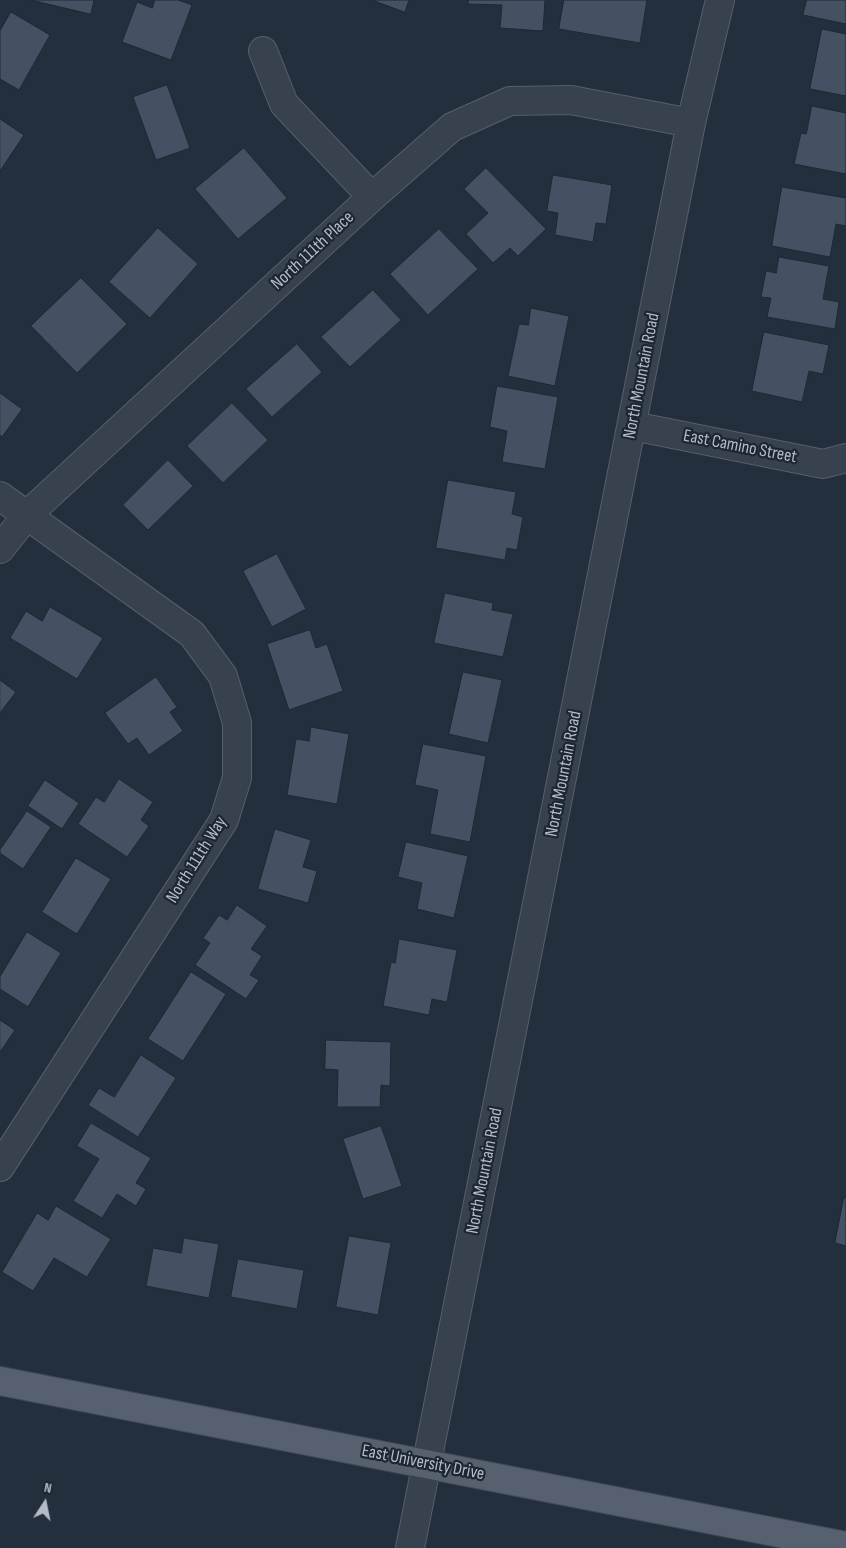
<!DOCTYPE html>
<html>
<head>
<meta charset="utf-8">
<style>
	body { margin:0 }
	#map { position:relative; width:846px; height:1548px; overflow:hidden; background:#242f3e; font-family:"Sofia Sans Condensed",sans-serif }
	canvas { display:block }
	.north { position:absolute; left:20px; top:1478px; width:50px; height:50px; -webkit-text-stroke:4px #1d2633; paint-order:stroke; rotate:11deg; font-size:14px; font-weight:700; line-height:20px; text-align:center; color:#b4bcc9 }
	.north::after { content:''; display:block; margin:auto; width:18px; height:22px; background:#b4bcc9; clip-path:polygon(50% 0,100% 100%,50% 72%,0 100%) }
</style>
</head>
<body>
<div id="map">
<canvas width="846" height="1548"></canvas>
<div class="north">N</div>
</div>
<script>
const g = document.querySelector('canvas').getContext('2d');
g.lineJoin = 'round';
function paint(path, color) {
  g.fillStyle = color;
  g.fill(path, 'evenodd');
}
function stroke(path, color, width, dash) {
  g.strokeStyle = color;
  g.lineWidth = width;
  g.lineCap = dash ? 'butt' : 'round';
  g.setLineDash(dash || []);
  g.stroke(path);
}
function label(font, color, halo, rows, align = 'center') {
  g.font = font + ' "Sofia Sans Condensed",sans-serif';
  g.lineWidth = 4.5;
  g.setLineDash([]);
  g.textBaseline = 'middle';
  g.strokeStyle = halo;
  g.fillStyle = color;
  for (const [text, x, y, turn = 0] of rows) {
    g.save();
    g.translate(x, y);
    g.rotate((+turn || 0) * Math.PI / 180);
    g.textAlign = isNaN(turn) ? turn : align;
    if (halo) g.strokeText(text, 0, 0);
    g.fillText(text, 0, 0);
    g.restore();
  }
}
const building = new Path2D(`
	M31,0h63l-3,14z
	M155,0h23l14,5 -21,55 -49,-18 15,-40 15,6z
	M372,0h37l-4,12z
	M469,0h76l-2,31 -43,-3 2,-23 -34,-1z
	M564,0h83l-7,43 -81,-14z
	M807,0h39v24l-43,-9z
	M11,12l39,23 -31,55 -19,-11v-48z
	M822,29l24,5v62l-36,-7z
	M167,85l23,63 -34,12 -23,-63z
	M812,106l34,7v61l-52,-10 7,-31 5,1z
	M0,119l24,16 -24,36z
	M244,148l43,50 -49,41 -43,-50z
	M486,168l60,61 -28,27 -8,-8 -17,15 -27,-29 22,-21 -24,-24z
	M553,175l59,10 -6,39 -10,-1 -3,19 -38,-7 3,-22 -11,-2z
	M782,187l64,11v28l-10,-2 -6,33 -58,-11z
	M158,228l40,36 -48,54 -41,-36z
	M439,229l39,40 -50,46 -38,-41z
	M779,257l50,9 -6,33 16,3 -4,27 -68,-12 4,-19 -10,-1 5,-26 10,2z
	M81,278l46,46 -50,49 -46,-47z
	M373,290l28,30 -51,47 -29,-30z
	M531,308l38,8 -14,70 -47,-10 11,-52 9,1z
	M764,332l65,13 -6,29 -14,-3 -7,31 -50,-11z
	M297,344l25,28 -50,45 -26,-28z
	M497,386l61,11 -13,72 -43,-7 5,-31 -17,-4z
	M0,393l22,16 -20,28 -2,-2z
	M232,403l36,37 -45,43 -36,-37z
	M168,460l25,26 -45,44 -25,-25z
	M448,480l68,12 -4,22 11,3 -6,33 -10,-2 -2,12 -69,-12z
	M277,554l29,55 -34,18 -29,-56z
	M445,593l48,10 -1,7 21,4 -10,43 -69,-14z
	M50,607l53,31 -26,41 -67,-41 16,-27 16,10z
	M310,630l6,18 11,-4 16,47 -54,19 -22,-66z
	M463,672l39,8 -14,63 -39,-9z
	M156,677l21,30 -7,5 13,19 -34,24 -12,-17 -9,6 -23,-31z
	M0,680l16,12 -16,21z
	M311,727l38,7 -12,70 -50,-9 9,-56 13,2z
	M423,744l63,12 -16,86 -40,-8 8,-44 -23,-5z
	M119,779l34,23 -12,18 8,6 -22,31 -49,-33 18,-27 8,5z
	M45,780l34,23 -17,26 -34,-23z
	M27,811l24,16 -28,42 -23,-16v-3z
	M275,829l36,11 -8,27 14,4 -9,32 -50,-14z
	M406,842l62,14 -14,62 -37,-9 5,-26 -24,-6z
	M76,858l35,21 -34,55 -35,-22z
	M237,905l30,21 -16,23 11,7 -12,19 9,5 -13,19 -51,-34 15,-22 -7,-5 16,-23 8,5z
	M27,932l34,21 -33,54 -28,-18v-12z
	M399,939l58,11 -10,52 -15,-3 -3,16 -46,-9 8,-44 4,1z
	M191,972l35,22 -43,67 -35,-22z
	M0,1020l15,10 -15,22z
	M326,1040l65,2 -1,44 -9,-1 -1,22h-43l1,-37 -13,-1z
	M141,1055l35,23 -38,59 -50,-32 11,-17 15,9z
	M91,1123l60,35 -15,25 10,6 -10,17 -19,-12 -15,24 -29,-17 26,-42 -22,-13z
	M381,1126l21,60 -39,13 -20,-60z
	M844,1198h2v48l-11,-3z
	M56,1206l55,33 -24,38 -33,-19 -21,33 -31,-19 35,-59 11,7z
	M349,1236l42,7 -13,72 -42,-8z
	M184,1238l35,6 -10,54 -63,-12 7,-38 28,5z
	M238,1259l66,11 -7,39 -66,-12z`);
paint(building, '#455162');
stroke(building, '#1f2835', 1);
const minor = new Path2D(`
	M263,51l21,53 88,93
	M633,426l190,38 23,-6
	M0,496l192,138 31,42 14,47v55l-13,42 -224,347
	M0,549l27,-34 345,-318 80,-70 58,-26 61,-1 120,23
	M410,1548l281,-1425 29,-123`);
const major = new Path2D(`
	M0,1381l846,165`);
stroke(minor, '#565f6c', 30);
stroke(major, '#414a57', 30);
stroke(minor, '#38414e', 28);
stroke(major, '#56606e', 28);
label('18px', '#b4bcc9', '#1d2633', [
	["North 111th Place",313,251,-43],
	["North Mountain Road",642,376,-79],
	["East Camino Street",740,447,11],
	["North Mountain Road",564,774,-79],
	["North 111th Way",197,860,-58],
	["North Mountain Road",485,1171,-79],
	["East University Drive",423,1463,11]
]);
</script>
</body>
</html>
